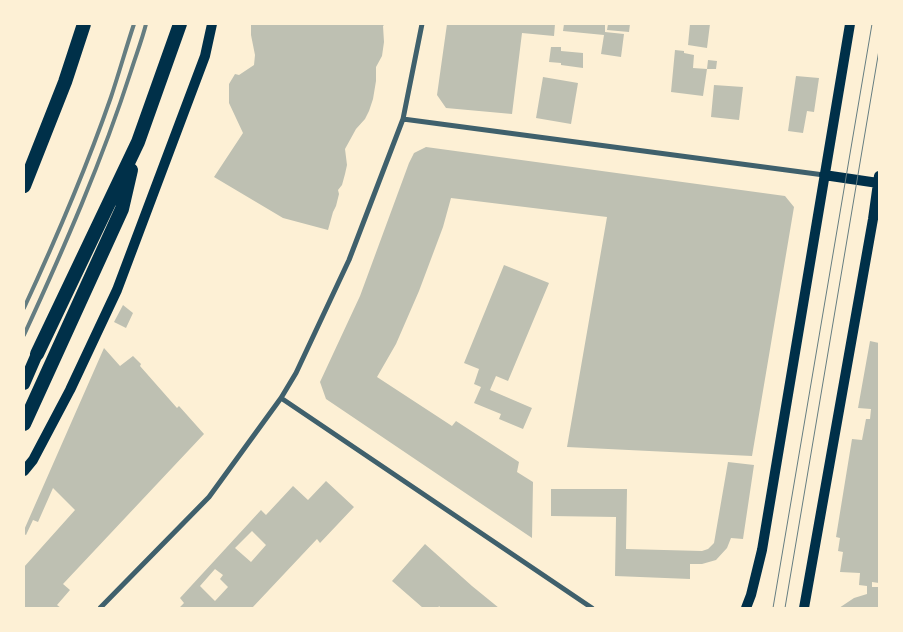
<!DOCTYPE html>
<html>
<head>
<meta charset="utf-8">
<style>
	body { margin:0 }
	#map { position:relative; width:903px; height:632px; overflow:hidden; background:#fdf0d5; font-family:"DejaVu Sans",sans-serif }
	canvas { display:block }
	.frame { position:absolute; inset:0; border:25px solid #fdf0d5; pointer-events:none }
</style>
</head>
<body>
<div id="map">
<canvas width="903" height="632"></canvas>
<div class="frame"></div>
</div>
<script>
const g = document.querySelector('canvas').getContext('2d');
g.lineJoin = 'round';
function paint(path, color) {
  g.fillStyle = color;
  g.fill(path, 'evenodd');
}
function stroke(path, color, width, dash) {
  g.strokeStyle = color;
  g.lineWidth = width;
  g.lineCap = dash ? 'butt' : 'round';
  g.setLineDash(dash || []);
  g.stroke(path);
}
paint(new Path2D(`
	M251,24h134l-2,2 1,16 -2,14 -6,11v14l-3,18 -4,12 -4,8 -9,10 -11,20 2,16 -2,9 -3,11 -4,5 1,4 -3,12 -3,6 -5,18 -45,-12 -69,-41 29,-44 -14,-30v-19l6,-10 4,1 15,-10 1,-10 -4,-20z
	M447,24h108l-1,12 -32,-3 -10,81 -66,-6 -9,-13z
	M564,24h41v8l19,2 -3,23 -20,-3 3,-19 -41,-4z
	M608,24h22l-1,8 -22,-2z
	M690,24h20l-3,24 -19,-3z
	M551,47h10v4l22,2v15l-22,-3v-2l-12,-1z
	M675,50l9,1v2l10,2 -1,13 14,1 -4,27 -32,-4z
	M708,60l9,1 -1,8h-9z
	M796,76l23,2 -5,34 -7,-1 -4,22 -15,-2z
	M543,77l35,6 -7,41 -35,-6z
	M714,85l29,2 -4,33 -28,-3z
	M426,147l359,49 9,11 -42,249 -185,-9 40,-230 -156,-19 -8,29 -24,64 -23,53 -19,33 75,49 4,-5 63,41 -2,10 16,10 -1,56 -206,-139 -6,-17 40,-86 49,-133 5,-10z
	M504,265l45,18 -41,98 -12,-5 -6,14 42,18 -9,21 -24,-10 2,-5 -27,-11 7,-16 -7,-3 5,-15 -15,-6z
	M123,305l10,8 -7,15 -12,-6z
	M870,341l9,2v240l-7,-1v5h7v21h-40l15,-10 13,-4v-8l-8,-1 1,-12 -20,-1 3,-20 -5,-1 2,-13 -4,-1 16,-98 10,1 4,-21h4l1,-10 -13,-1z
	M104,348l16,18 13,-10 8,8 -1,2 37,42 2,-2 25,28 -141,150 7,6 -13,15 4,3h-37v-41l51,-57 -22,-22 -15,34 -5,-2 -7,15 -2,-1v-4z
	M728,462l26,3 -11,74 -12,-1 -4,10 -11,12 -14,4h-12v15l-75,-3 1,-59 -65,-1v-27h76l-1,60 76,2 6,-2 6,-6z
	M326,481l28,26 -34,36 -3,-4 -65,69h-73l5,-5 -4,-5 81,-88 5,5 27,-29 15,14zM252,531l14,14 -15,17 -16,-14zM215,569l8,6 -3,4 8,8 -13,14 -15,-15z
	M425,544l47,42 27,22h-58l-2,-2 -1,2h-15l-31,-27z`), '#bec0b2');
stroke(new Path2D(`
	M403,119l421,56
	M281,398l311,210
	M100,608l109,-111 72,-99 15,-25 53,-113 54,-141 19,-95`), '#3f606c', 5);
stroke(new Path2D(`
	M824,175l54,8
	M24,471l9,-11 37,-70 47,-100 88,-234 7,-32
	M746,608l5,-13 11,-45 88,-526
	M804,608l69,-389 6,-43`), '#003049', 10);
stroke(new Path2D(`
	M24,384l13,-30`), '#003049', 12);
stroke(new Path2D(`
	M24,186l41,-104 19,-58
	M37,354l101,-212 42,-118
	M24,424l98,-215 9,-39`), '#003049', 14);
stroke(new Path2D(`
	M773,608l99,-584
	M785,608l94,-558`), '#657d81', 1);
stroke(new Path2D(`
	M24,308c32,-69 62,-139 87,-211 8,-24 15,-49 23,-73
	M24,335c40,-87 78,-174 107,-264 5,-16 11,-31 15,-47`), '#657d81', 4);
</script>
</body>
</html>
